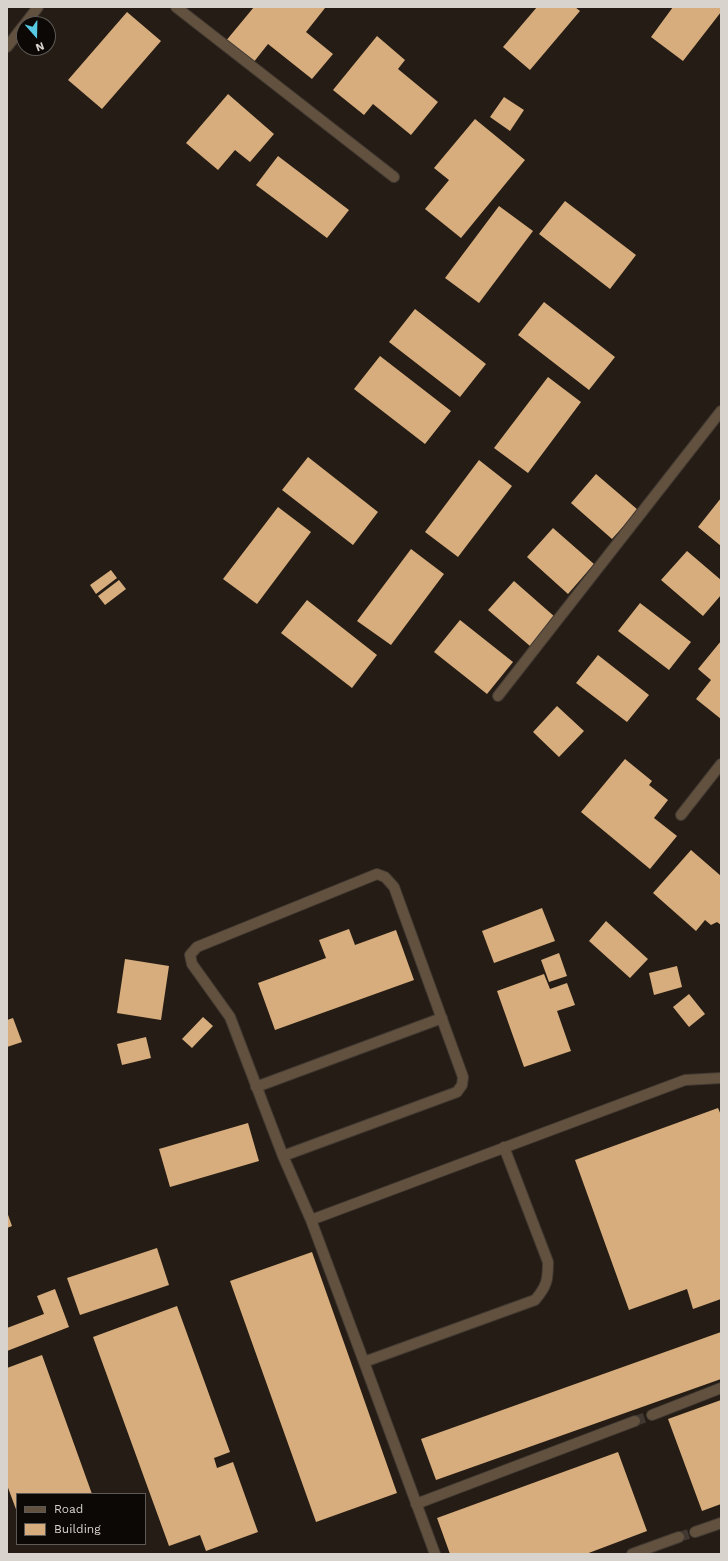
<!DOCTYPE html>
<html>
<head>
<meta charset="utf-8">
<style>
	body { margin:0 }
	#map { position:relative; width:728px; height:1561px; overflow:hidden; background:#251d15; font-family:"Work Sans",sans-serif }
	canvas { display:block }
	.frame { position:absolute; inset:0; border:8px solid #d8d3cd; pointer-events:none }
	.legend { position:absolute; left:16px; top:1493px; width:130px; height:52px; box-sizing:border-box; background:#0c0805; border:1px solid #5e5955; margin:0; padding:5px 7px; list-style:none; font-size:12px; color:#d8d3cd }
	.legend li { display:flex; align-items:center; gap:8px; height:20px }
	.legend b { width:20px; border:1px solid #5e5955 }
	.north { position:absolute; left:16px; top:16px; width:40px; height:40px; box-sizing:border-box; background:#0c0805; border:1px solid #5e5955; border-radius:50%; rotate:160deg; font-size:11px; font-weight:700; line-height:16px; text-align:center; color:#d8d3cd }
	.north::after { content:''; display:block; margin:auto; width:14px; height:18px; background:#57c9e3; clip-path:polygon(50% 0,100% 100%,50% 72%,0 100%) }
</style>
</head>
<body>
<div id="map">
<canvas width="728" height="1561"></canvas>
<div class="frame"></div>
<ul class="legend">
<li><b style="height:5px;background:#62513f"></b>Road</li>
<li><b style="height:11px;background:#d7ad7d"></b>Building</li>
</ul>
<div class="north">N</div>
</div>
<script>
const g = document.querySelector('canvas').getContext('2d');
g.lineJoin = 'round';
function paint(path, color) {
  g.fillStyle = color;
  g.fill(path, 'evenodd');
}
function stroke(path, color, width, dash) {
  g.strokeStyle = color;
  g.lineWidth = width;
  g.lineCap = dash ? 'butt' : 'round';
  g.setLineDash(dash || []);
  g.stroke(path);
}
paint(new Path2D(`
	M254,7h70l1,1 -19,24 27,22 -21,25 -44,-35 -15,19 -28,-21z
	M537,7h38l5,4 -50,59 -27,-23z
	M673,7h48v5l-38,49 -32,-24z
	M127,12l34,29 -59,68 -34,-29z
	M377,36l28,24 -7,9 40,33 -27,33 -38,-31 -9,11 -31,-25z
	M228,94l46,40 -24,28 -15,-12 -17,20 -32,-27z
	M504,97l20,13 -14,21 -20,-14z
	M475,119l50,41 -64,78 -36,-29 24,-29 -15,-12z
	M278,156l71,54 -22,28 -71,-53z
	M565,201l71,54 -26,34 -71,-55z
	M499,206l34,25 -54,72 -34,-25z
	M544,302l71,55 -26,33 -71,-55z
	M415,309l71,55 -26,33 -71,-55z
	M380,356l71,55 -26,33 -71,-55z
	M548,377l33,25 -53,71 -34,-25z
	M308,457l70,55 -25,33 -71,-55z
	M479,460l33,26 -54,71 -33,-25z
	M596,474l42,36 -26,29 -41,-36z
	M721,498v48l-23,-19z
	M278,507l33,25 -54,72 -34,-25z
	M553,528l41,36 -26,30 -41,-37z
	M411,549l33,25 -53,71 -34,-24z
	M687,551l34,29v15l-18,21 -42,-36z
	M111,570l6,8 -21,16 -6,-9z
	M119,580l7,9 -21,16 -7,-9z
	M514,581l41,36 -25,29 -42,-36z
	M307,600l70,55 -25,33 -71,-55z
	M640,603l51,39 -22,28 -51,-39z
	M460,620l53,42 -26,32 -53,-42z
	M721,641v78l-25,-20 15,-19 -13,-11z
	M598,655l51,40 -22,27 -51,-39z
	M557,706l27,25 -25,26 -26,-25z
	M625,759l27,22 -3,4 19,15 -14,18 23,18 -27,33 -69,-57z
	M691,850l30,26v49l-4,-3 -6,3 -6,-5 -9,11 -43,-38z
	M542,908l13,33 -61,22 -12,-32z
	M606,921l42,38 -18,19 -41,-37z
	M349,929l6,16 41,-15 18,50 -139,50 -17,-47 68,-25 -7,-18z
	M559,953l8,23 -18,6 -8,-22z
	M125,959l44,7 -8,54 -44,-7z
	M677,966l5,21 -28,8 -5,-22z
	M544,974l6,15 17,-6 8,22 -18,6 14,40 -47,16 -27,-76z
	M689,994l16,20 -16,13 -16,-20z
	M203,1017l10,9 -21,22 -10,-9z
	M13,1018l9,24 -15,5v-27z
	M146,1037l5,21 -29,7 -5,-21z
	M718,1108l3,7v184l-28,10 -6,-20 -58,21 -54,-150z
	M248,1123l11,38 -89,26 -11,-38z
	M7,1212l5,14 -5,2z
	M157,1248l12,37 -89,30 -13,-37z
	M312,1252l85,241 -81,29 -86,-241z
	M55,1289l14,38 -62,24v-23l37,-14 -7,-18z
	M177,1306l53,146 -16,6 3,10 16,-6 25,70 -52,19 -6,-16 -31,11 -76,-209z
	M721,1332v47l-285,101 -15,-41z
	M42,1355l50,139h-75v18l-10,-27v-117z
	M721,1400v104l-19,7 -34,-92z
	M618,1452l29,79 -61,23h-136l-13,-36z`), '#d7ad7d');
stroke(new Path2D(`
	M635,1421l17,-6
	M679,1537l16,-5`), '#403831', 10, [10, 5]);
const minor = new Path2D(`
	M176,7l218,170
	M25,24l13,-17
	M7,47l17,-22
	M498,696l223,-285
	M681,815l40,-51
	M256,1087l186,-69
	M283,1156l174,-64 5,-7 1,-8 -69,-190 -9,-10 -8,-3 -180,73 -7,8 2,9 38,53 53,139 28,64 374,-140 36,-2
	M311,1220l53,142 171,-62c12,-14 13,-20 13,-38l-44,-115
	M364,1362l71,192
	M652,1415l69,-27
	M416,1504l219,-83
	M695,1532l26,-9
	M632,1554l47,-17`);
stroke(minor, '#423a32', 12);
stroke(minor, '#62513f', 10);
</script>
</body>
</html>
